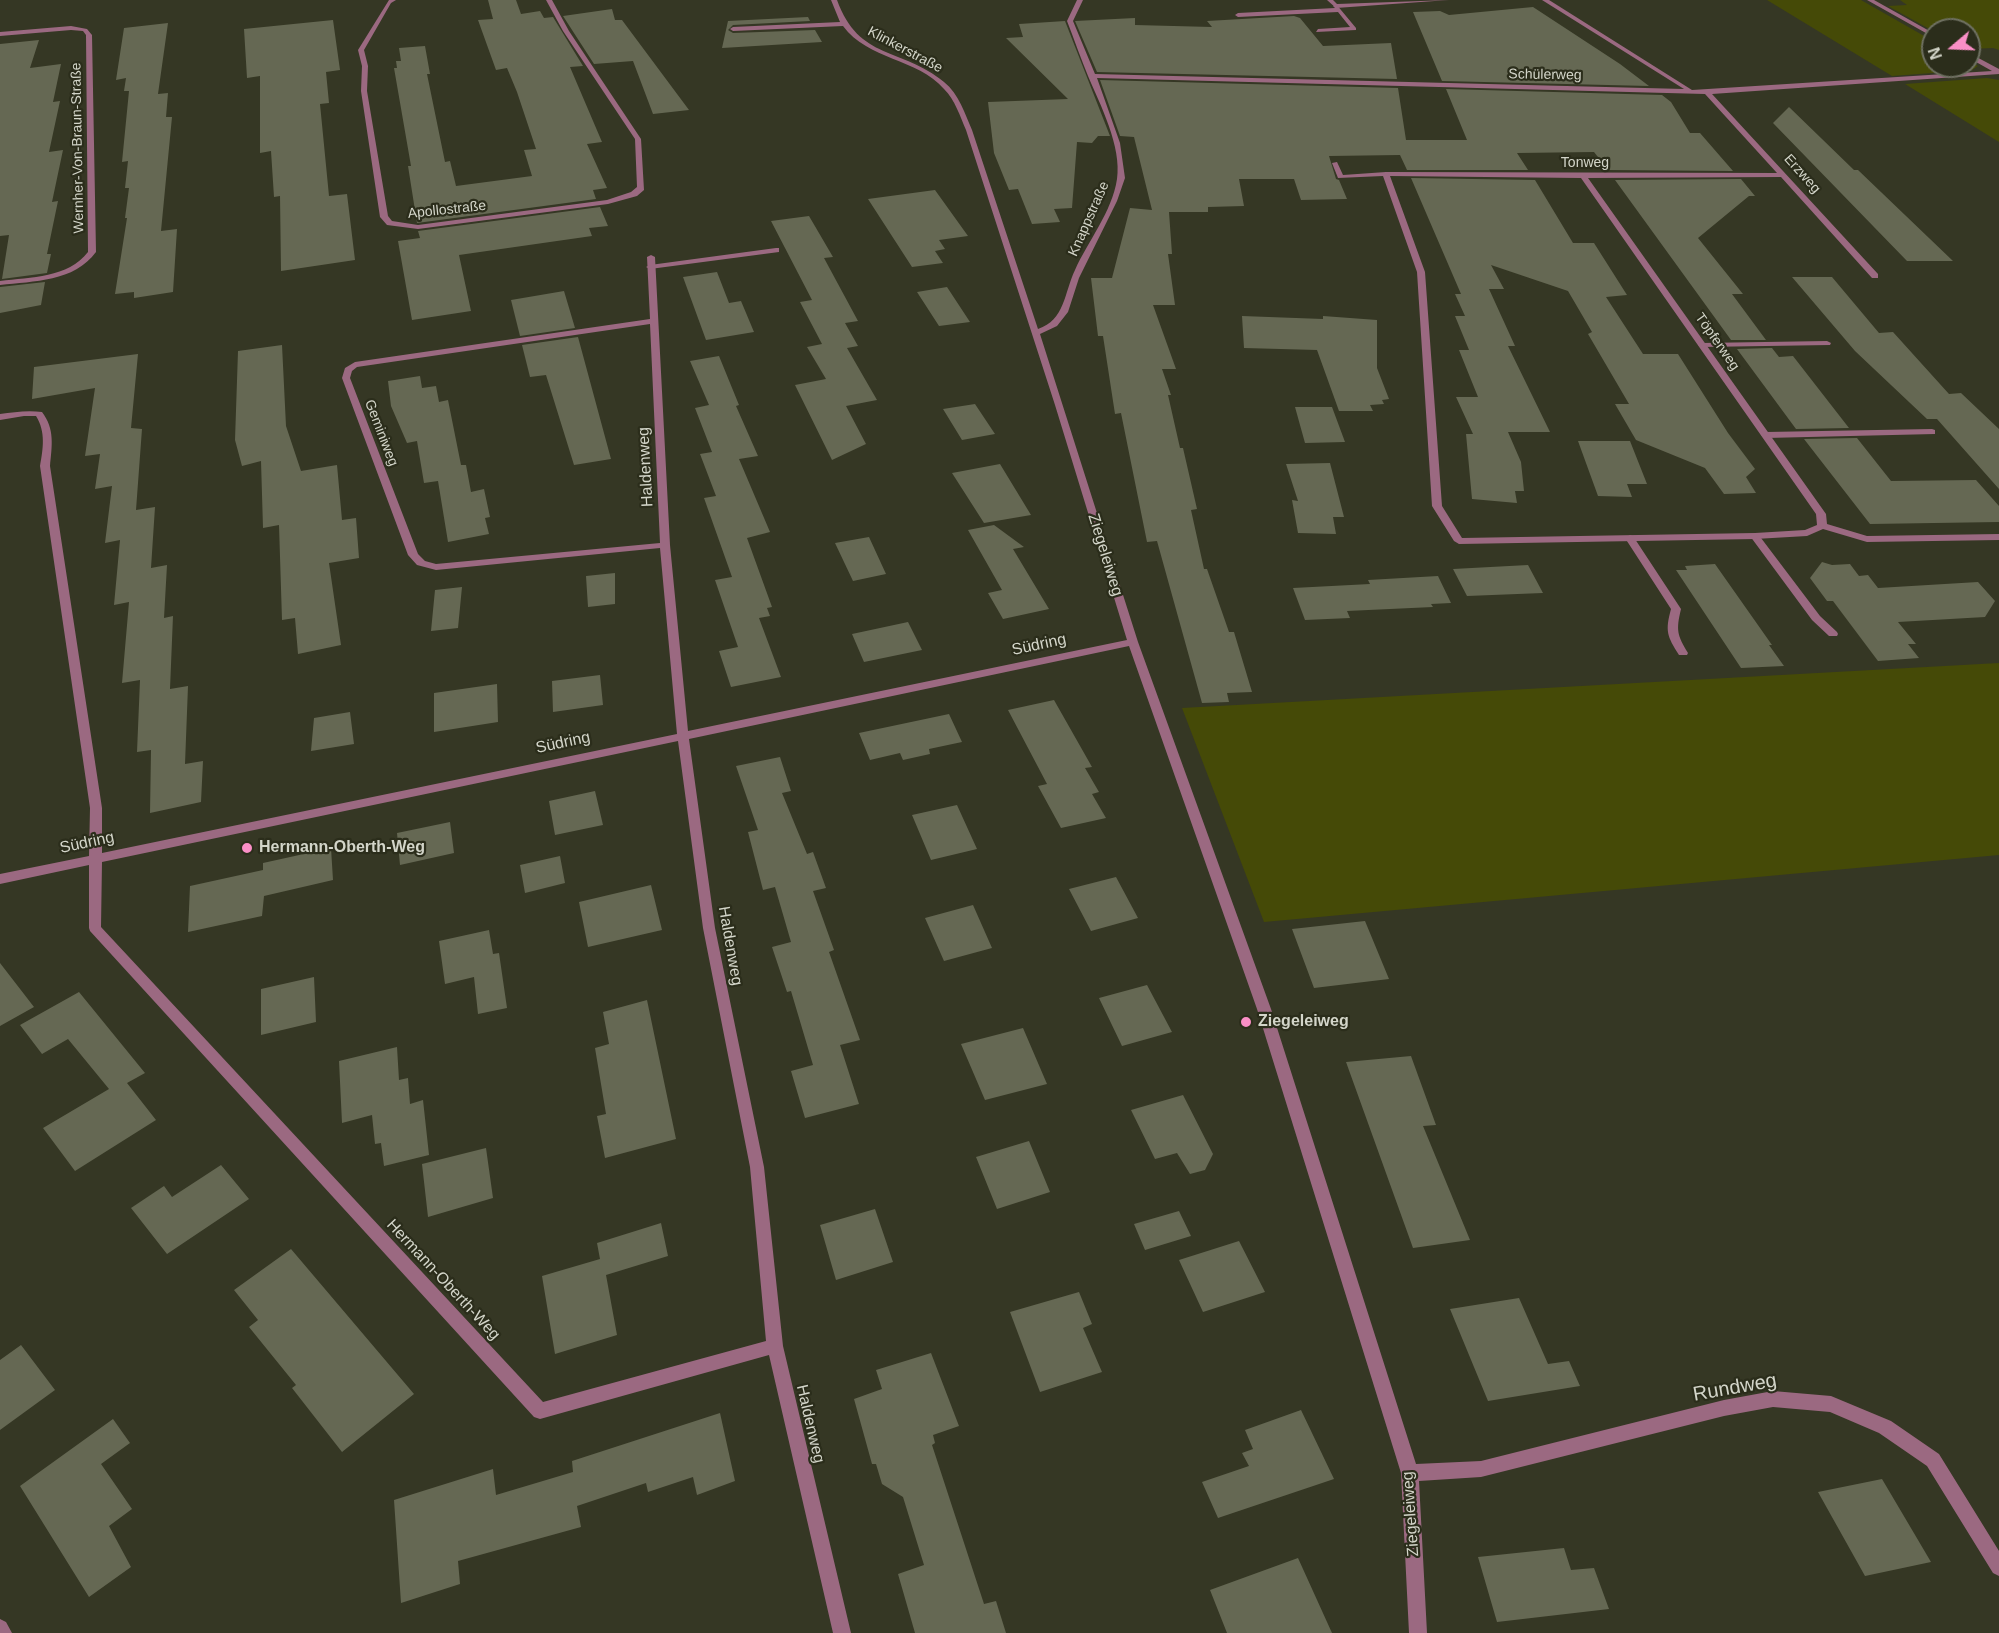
<!DOCTYPE html>
<html>
<head>
<meta charset="utf-8">
<style>
	body { margin:0 }
	#map { position:relative; width:1999px; height:1633px; overflow:hidden; background:#353724; font-family:Helvetica,sans-serif }
	canvas { display:block }
	.north { position:absolute; left:1921px; top:18px; width:60px; height:60px; box-sizing:border-box; background:#2b2d1b; border:2px solid #6e7061; border-radius:50%; rotate:251deg; font-size:16px; font-weight:700; line-height:24px; text-align:center; color:#d3d5c9 }
	.north::after { content:''; display:block; margin:auto; width:21px; height:27px; background:#fa8fc6; clip-path:polygon(50% 0,100% 100%,50% 72%,0 100%) }
</style>
</head>
<body>
<div id="map">
<canvas width="1999" height="1633"></canvas>
<div class="north">N</div>
</div>
<script>
const g = document.querySelector('canvas').getContext('2d');
g.lineJoin = 'round';
function paint(path, color) {
  g.fillStyle = color;
  g.fill(path, 'evenodd');
}
function stroke(path, color, width, dash) {
  g.strokeStyle = color;
  g.lineWidth = width;
  g.lineCap = dash ? 'butt' : 'round';
  g.setLineDash(dash || []);
  g.stroke(path);
}
function label(font, color, halo, rows, align = 'center') {
  g.font = font + ' Helvetica,sans-serif';
  g.lineWidth = 4.5;
  g.setLineDash([]);
  g.textBaseline = 'middle';
  g.strokeStyle = halo;
  g.fillStyle = color;
  for (const [text, x, y, turn = 0] of rows) {
    g.save();
    g.translate(x, y);
    g.rotate((+turn || 0) * Math.PI / 180);
    g.textAlign = isNaN(turn) ? turn : align;
    if (halo) g.strokeText(text, 0, 0);
    g.fillText(text, 0, 0);
    g.restore();
  }
}
paint(new Path2D(`
	M1767,0h94l72,41v25h36v-5l9,5 -6,4 -80,6z
	M1900,0h99v50l-6,-2 -24,1v-19l-36,1 -45,-25 19,-1z
	M1987,78l12,2v62l-94,-58z
	M1999,663v192l-735,67 -82,-214z`), '#454a07');
paint(new Path2D(`
	M488,0h28l5,14 19,-3 4,7 9,-1 30,49 -13,1 32,75 -15,2 20,44 -14,2 3,9 -179,24 -9,-57h3l-17,-98h3l-1,-7h5l-2,-13 26,-2 5,28h-3l18,88 5,-1 6,25 76,-10 -8,-26 12,-1 -19,-57 -10,-24 -11,2 -18,-50 15,-1z
	M1533,7l87,57 29,22 -207,-5 -29,-69 27,-1 9,4z
	M612,9l3,11h7l67,90 -36,4 -20,-53 -39,3 -31,-48z
	M1294,16l6,2 23,28 68,-3 6,36 -300,-7 -22,-51 60,-3v7l77,2 -5,-6z
	M808,17l2,4 -77,4 -5,5 5,3 82,-3 7,12 -100,6 6,-27z
	M333,20l7,50 -14,2 3,31 -9,1 9,92 18,-2 8,66 -74,11 -1,-75 -6,1 -3,-46 -11,2v-77l-13,2 -3,-49z
	M1065,21l45,115h-12l-6,7 -15,-1 -5,66 -18,1 6,13 -28,2 -14,-35 -9,1 -15,-37 -6,-51 80,-3 -62,-61 17,-1 -4,-13z
	M168,23l-10,71 10,-1 -2,24h6l-11,114 16,-2 -4,63 -39,6v-6l-19,2 12,-76h-2l4,-30h-4l3,-27 -6,1 7,-71h-5l2,-13 -10,2 8,-52z
	M39,40l-9,28 31,-4 -8,38 7,-1 -11,51 14,-2 -11,52 6,-1 -11,53h4l-4,19 -45,6 7,-44 -9,1v-192z
	M1100,80l298,8 8,52h61l-21,-51 216,6 9,7 19,31h10l33,38 -125,-1 -14,-18 -77,1 11,17h-121l-7,-15 -71,1 7,23 3,1 8,19 -46,1 -7,-21h-55l5,27 -36,1v5h-39l3,42h-4l7,51h-22l23,64h-14l9,26h-3l12,53h3l14,61 -6,1 13,59h3l22,63h5l18,60 -25,1 2,9 -27,1 -45,-162 -10,1 -26,-129 -6,1 -12,-78h-5l-7,-58h21l18,-70 22,2 -18,-73 -14,-1z
	M1789,107l65,63h4l95,91h-46l-134,-138z
	M1411,178l124,2 38,63h21l33,52 -21,2 37,57h35l50,79 27,36 -9,8 10,16 -32,1 -19,-26 -69,-28 -21,-36h14l-41,-70 4,-2 -24,-41 -77,-26 13,24h-15l26,57h-7l42,86h-42l13,30 3,29h-9l2,12 -45,-4 -6,-65h7l-17,-37h22l-19,-47h10l-14,-34h10l-10,-22h6z
	M1741,179l14,17h-6l-51,42 45,56h-11l34,46h-35l-116,-160z
	M935,190l33,46 -29,4 6,9 -10,2 8,12 -31,4 -44,-68z
	M600,207l8,19 -19,2 3,8 -133,19 12,56 -59,9 -14,-79 22,-3 -2,-7z
	M809,216l24,41 -9,1 34,63 -13,2 13,23 -11,2 30,52 -31,6 20,38 -34,16 -37,-75 31,-6 -19,-32 15,-3 -22,-42 12,-2 -41,-79z
	M717,272l12,31 12,-2 13,31 -48,8 -23,-63z
	M1792,277h40l47,56 14,-1 56,62 12,-1 38,36v60l-62,-70h-10l-72,-68z
	M45,282l-4,23 -41,8v-26z
	M947,287l23,35 -31,4 -22,-34z
	M564,291l11,37 -55,8 -9,-36z
	M1242,316l81,3v-3l54,4v48l12,31 -7,1 2,4 -14,1 3,6h-34l-22,-61 -73,-2z
	M578,337l33,122 -37,6 -28,-90 -16,2 -8,-32z
	M282,345l4,81 15,45 36,-6 5,55 14,-2 3,40 -30,5 12,82 -43,9 -3,-36 -13,2 -3,-95 -16,3 -2,-67 -19,5 -7,-26 3,-89z
	M1772,348l7,9 14,-1 56,72 -53,1 -59,-80z
	M138,354l-7,74 11,1 -6,81 19,-3 -4,61 16,-3 -3,53 9,-2 -3,73 18,-3 -3,78 18,-3 -2,41 -51,11 1,-63 -14,2 3,-72 -18,3 7,-81 -15,3 6,-65 -15,3 7,-57 -17,3 5,-35 -15,2 10,-68 -63,11 2,-32z
	M719,356l20,49 -3,1 22,50 -19,3 31,73 -23,6 25,69 -5,1 3,8 -11,2 22,59 -50,10 -12,-36 19,-4 -23,-67 17,-3 -28,-79 12,-2 -16,-42 12,-2 -17,-44 14,-3 -19,-44z
	M420,376l2,12 14,-2 3,16 9,-2 13,65h5l5,27 13,-3 6,28 -5,1 4,16 -41,8 -10,-61 -14,2 -7,-42 -10,2 -16,-37 -3,-25z
	M975,404l20,30 -33,6 -19,-31z
	M1295,407h37l13,35 -40,1z
	M1857,438l34,43 85,-1 23,26v16l-129,2 -66,-85z
	M1578,441h52l17,43h-20l5,13 -34,-1z
	M1330,463l14,54h-11l3,17 -38,-1 -6,-33 6,1 -12,-37z
	M1000,464l31,51 -47,8 -32,-50z
	M994,525l30,22 -11,2 36,60 -46,10 -15,-26 14,-3 -34,-60z
	M869,537l17,37 -33,7 -18,-38z
	M1822,562l10,3 18,-1 9,12 9,-1 10,13 100,-6 17,19 -10,16 -87,5 18,22h-8l11,14 -41,3 -45,-60h-6l-17,-23z
	M1715,564l57,81h-3l15,21 -43,2 -65,-98h11l-2,-4z
	M1528,565l15,28 -76,3 -14,-27z
	M615,573v31l-27,3 -2,-31z
	M1438,576l13,27 -20,1 2,3 -86,4 3,7 -45,2 -12,-32 77,-4 -2,-4z
	M462,587l-4,41 -27,3 4,-41z
	M908,622l14,28 -58,12 -12,-28z
	M600,675l3,30 -50,7 -1,-31z
	M497,684l1,38 -64,10v-39z
	M1054,700l38,67 -7,1 14,24 -7,2 14,24 -45,10 -23,-42 9,-2 -39,-74z
	M350,712l4,32 -43,7 3,-33z
	M949,714l13,28 -33,7 1,5 -27,6 -3,-7 -30,7 -11,-27z
	M780,757l11,34 -9,2 25,61 6,-2 13,36 -13,3 21,59 -5,2 31,88 -20,5 19,59 -54,14 -14,-47 22,-6 -22,-74 -4,1 -15,-45 19,-5 -16,-55 -12,3 -15,-58 10,-2 -22,-64z
	M595,791l8,34 -48,10 -6,-34z
	M957,805l20,44 -46,11 -19,-45z
	M450,822l4,31 -54,12 -3,-32z
	M331,848l2,32 -69,16 -2,20 -74,16 2,-46 73,-16v-7z
	M560,856l5,27 -40,10 -5,-28z
	M1116,877l22,41 -47,13 -22,-42z
	M651,885l11,45 -74,17 -9,-45z
	M973,905l19,43 -48,13 -19,-43z
	M1365,921l24,58 -75,9 -22,-59z
	M489,930l4,24 6,-1 8,55 -29,6 -4,-37 -29,7 -6,-43z
	M0,963l34,44 -34,19z
	M314,977l2,45 -55,13v-46z
	M1147,985l25,47 -50,14 -23,-48z
	M79,992l66,81 -18,10 29,37 -81,51 -32,-43 66,-39 -41,-50 -26,15 -22,-29z
	M647,1000l29,139 -71,19 -8,-42 9,-2 -11,-66 14,-4 -6,-32z
	M1023,1028l24,56 -62,16 -24,-56z
	M397,1047l2,33 9,-2 2,26 13,-4 6,55 -45,11 -3,-23 -6,1 -3,-29 -30,8 -3,-62z
	M1411,1056l25,69 -13,1 47,114 -57,8 -67,-186z
	M1183,1095l30,59 -8,16 -15,4 -13,-21 -22,6 -24,-49z
	M1029,1141l21,51 -53,17 -21,-52z
	M486,1148l7,50 -65,19 -6,-53z
	M221,1165l28,34 -82,55 -36,-46 33,-22 8,11z
	M875,1209l18,53 -57,18 -16,-55z
	M1179,1211l12,25 -46,14 -11,-26z
	M661,1223l7,33 -62,19 11,60 -62,19 -13,-78 58,-17 -3,-16z
	M1239,1241l26,51 -62,20 -24,-52z
	M291,1249l123,145 -72,58 -50,-64 4,-3 -47,-58 9,-7 -24,-30z
	M1079,1292l13,32 -9,4 19,44 -62,20 -30,-80z
	M1519,1298l29,66 21,-3 11,25 -92,15 -38,-92z
	M21,1345l34,45 -55,40v-70z
	M931,1353l28,73 -26,9 2,8 -3,2 52,159 12,-3 10,32h-91l-17,-59 26,-9 -21,-68 -21,-13 -6,-20h-4l-18,-65 28,-10 -6,-19z
	M1301,1410l33,69 -116,39 -16,-36 47,-16 -7,-13 11,-4 -8,-19z
	M720,1413l15,68 -38,14 -4,-18 -45,15 -2,-9 -69,23 4,21 -123,34 2,23 -59,19 -7,-103 99,-31 3,26 77,-23 -1,-11z
	M113,1419l17,24 -29,21 31,45 -23,17 22,41 -42,30 -69,-111z
	M1882,1479l49,83 -66,14 -47,-84z
	M1564,1548l7,22 23,-2 15,41 -112,13 -19,-65z
	M1298,1558l34,75h-105l-17,-43z`), '#656853');
paint(new Path2D(`
	M1336,4l20,24v2l-40,2 2,-3 32,-2 -12,-15 -100,5 -3,-2 3,-2 97,-5 -2,-2z
	M776,248h3v4l-129,17 -4,-2 4,-2z
	M1827,341l4,2 -1,2 -128,2 -4,-2 4,-2z
	M1932,429l3,1v4l-169,4 -5,-3 5,-3z
	M1755,533l3,1 62,82 17,16 1,2 -1,2h-8l-17,-16 -62,-84z
	M1630,535l3,1 48,73c-5,21 -4,26 7,44l-1,2h-8c-12,-19 -14,-24 -8,-46l-46,-71z`), '#9b6981');
paint(new Path2D(`
	M389,0h7l-5,3 -27,47 4,16 -1,25 21,125 4,5 26,4 189,-25 24,-8 6,-5 -2,-48 -72,-108 -17,-31h6l17,31 72,108 3,51 -7,6 -29,8 -190,25 -31,-4 -7,-8 -19,-126 1,-25 -4,-16z
	M831,0h6c22,61 65,47 107,82 15,12 21,32 28,48l66,199c27,-9 26,-36 37,-59 13,-29 37,-58 42,-91 5,-32 -17,-75 -29,-103 -7,-17 -14,-37 -21,-55l10,-21h6l-10,21 22,53 589,15 -142,-89h7l143,90 300,-19 -23,-13v-5l30,16v5l-287,20 166,180v4h-6l-91,-101 -193,1 238,336 1,10 40,12 132,-2v6l-132,2 -44,-13 -16,7 -52,3 -296,5 -5,-3 -22,-35 -15,-234 -34,-96 -45,2 -6,-15 5,-1 6,13 43,-3 391,1 -72,-79 -608,-16 23,65 5,35 -8,23 -38,77 -11,34 -11,14 -17,8 98,308 133,367 145,455 65,-3 243,-61 49,-9 58,5 60,25 48,33 60,97v25l-6,-3 -66,-107 -48,-33 -49,-21 -57,-5 -49,9 -243,61 -62,4 8,152h-18l-8,-160 -144,-464 -128,-363 -440,93 26,189 49,239 19,179 68,287h-18l-64,-278 -229,64 -6,-2 -444,-486 -1,-3v-63l-89,19v-10l89,-18 1,-48 -50,-342c3,-17 6,-34 -4,-50h-12l-24,4v-6c14,-2 28,-4 42,-2 13,17 10,34 8,54l52,342v45l575,-119 -17,-186 -224,22 -19,-5 -9,-10 -66,-177 3,-10 10,-6 295,-43 -3,-62 4,-2 4,2 15,288 18,186 439,-91 -72,-235 -89,-275c-6,-14 -11,-30 -22,-41 -27,-31 -76,-29 -101,-63l-110,5 -3,-2 3,-2 107,-5zM1390,176l191,2 235,336 1,11 -12,5 -50,3 -293,5 -20,-32 -17,-234zM650,324l10,219 -224,21 -11,-3 -7,-7 -68,-176 2,-7 5,-4zM678,741l25,187 47,239 16,174 -223,61 -442,-475 1,-65z
	M1327,0h6l4,4 112,-4 -113,8z
	M1867,0h7l59,33v4z
	M71,26l16,3 5,6 4,217c-22,30 -62,29 -96,33v-4c31,-4 68,-3 88,-29l-2,-217 -3,-4 -12,-1 -71,6v-4z
	M0,1619l6,3 6,11h-12z`), '#9b6981');
for (const [x, y, r, color] of [
	[247,848,6,"#fa8fc6"],
	[1246,1022,6,"#fa8fc6"]
]) {
  const dot = new Path2D();
  dot.arc(x, y, r, 0, 2 * Math.PI);
  g.fillStyle = color;
  g.fill(dot);
  stroke(dot, '#2b2d1b', 2);
}
label('14px', '#d3d5c9', '#2b2d1b', [
	["Klinkerstraße",905,50,28],
	["Schülerweg",1545,75,1],
	["Wernher-Von-Braun-Straße",78,148,-91],
	["Tonweg",1585,163],
	["Erzweg",1802,174,48],
	["Apollostraße",447,210,-6],
	["Knappstraße",1089,219,-66],
	["Töpferweg",1717,342,55],
	["Geminiweg",381,433,69]
]);
label('16px', '#d3d5c9', '#2b2d1b', [
	["Haldenweg",646,467,-93],
	["Ziegeleiweg",1105,555,73],
	["Südring",1039,645,-12],
	["Südring",563,743,-12],
	["Südring",87,843,-12],
	["Haldenweg",730,946,80],
	["Hermann-Oberth-Weg",443,1280,47],
	["Haldenweg",810,1424,77],
	["Ziegeleiweg",1411,1514,-94]
]);
label('bold 16px', '#d3d5c9', '#2b2d1b', [
	["Hermann-Oberth-Weg",259,848],
	["Ziegeleiweg",1258,1022]
], 'left');
label('20px', '#d3d5c9', '#2b2d1b', [
	["Rundweg",1735,1388,-10]
]);
</script>
</body>
</html>
